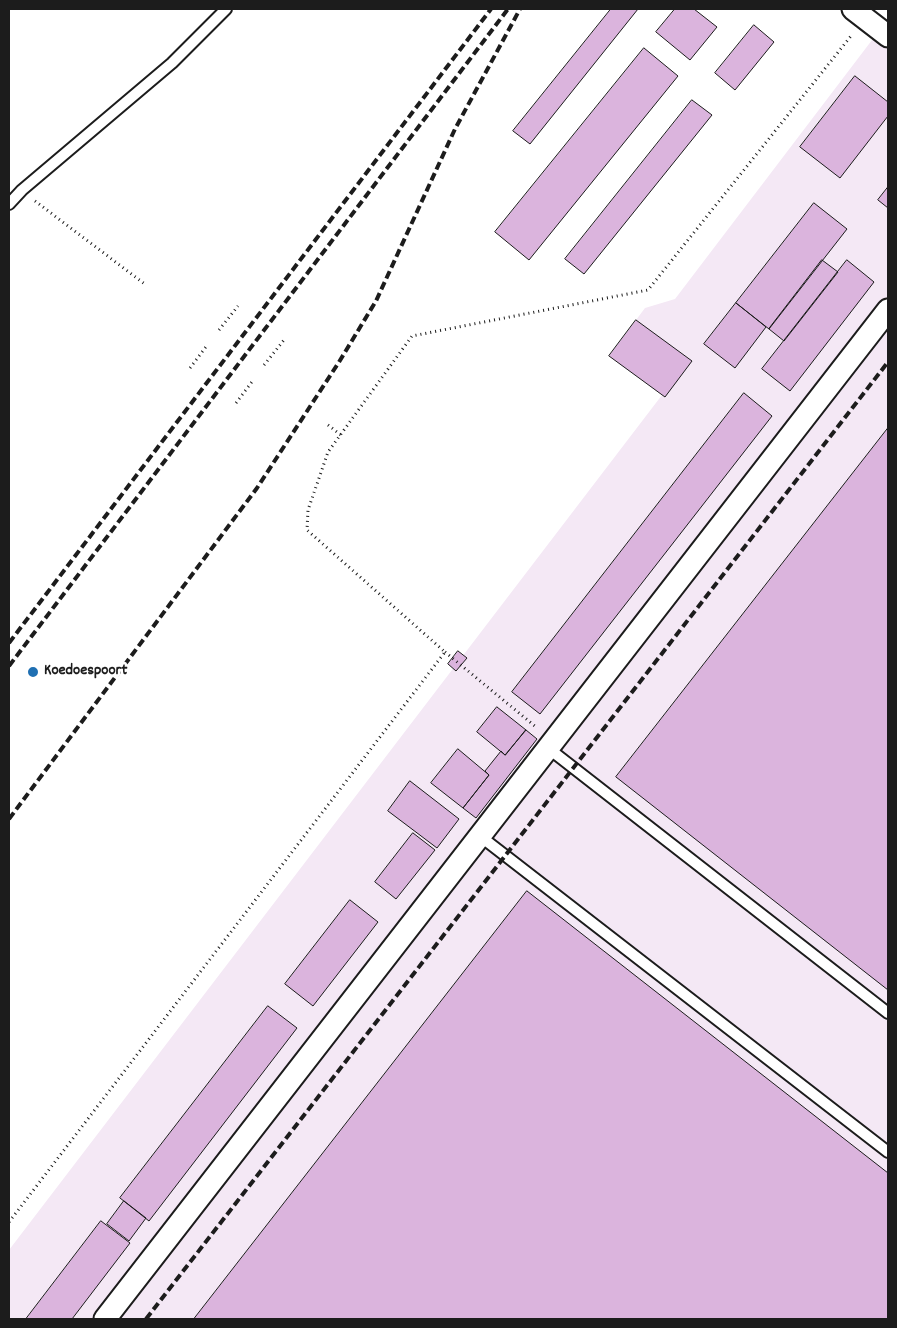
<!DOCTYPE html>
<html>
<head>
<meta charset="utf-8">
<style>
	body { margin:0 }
	#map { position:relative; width:897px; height:1328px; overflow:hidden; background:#fff; font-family:Dekko,sans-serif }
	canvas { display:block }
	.frame { position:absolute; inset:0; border:10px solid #1c1c1c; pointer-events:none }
</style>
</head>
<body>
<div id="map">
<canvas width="897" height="1328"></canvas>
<div class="frame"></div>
</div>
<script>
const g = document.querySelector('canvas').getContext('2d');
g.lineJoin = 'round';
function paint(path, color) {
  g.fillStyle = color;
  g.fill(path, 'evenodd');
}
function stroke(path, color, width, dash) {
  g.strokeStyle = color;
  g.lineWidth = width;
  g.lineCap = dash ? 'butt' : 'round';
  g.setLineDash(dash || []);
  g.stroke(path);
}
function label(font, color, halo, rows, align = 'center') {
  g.font = font + ' Dekko,sans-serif';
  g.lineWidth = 5;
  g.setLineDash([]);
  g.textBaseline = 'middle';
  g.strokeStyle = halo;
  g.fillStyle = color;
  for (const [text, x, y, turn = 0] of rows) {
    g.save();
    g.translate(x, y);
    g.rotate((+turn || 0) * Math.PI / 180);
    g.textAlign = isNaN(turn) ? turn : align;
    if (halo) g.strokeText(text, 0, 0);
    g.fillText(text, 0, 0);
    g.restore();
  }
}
paint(new Path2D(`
	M888,19v1300h-879v-69l653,-855 -53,-39 36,-48 30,-9z`), '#f4e8f5');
const building = new Path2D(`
	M611,9h27l-108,135 -17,-13z
	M675,9h19l23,18 -27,33 -34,-28z
	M754,25l20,17 -39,48 -20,-17z
	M644,48l34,28 -149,184 -34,-28z
	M855,76l33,26v14l-48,62 -40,-31z
	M692,100l20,15 -128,159 -19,-15z
	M888,187v21l-10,-8z
	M814,203l33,26 -78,100 -33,-26z
	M822,260l16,12 -54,69 -15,-12z
	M847,260l27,22 -84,109 -28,-22z
	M736,303l30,24 -31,41 -31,-24z
	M636,320l56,41 -27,36 -56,-41z
	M744,393l28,23 -232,298 -28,-22z
	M888,428v562l-272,-213z
	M458,651l9,7 -11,13 -8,-7z
	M497,707l29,23 -21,25 -28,-23z
	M526,730l11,9 -61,79 -13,-10 26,-33 -4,-4 16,-20 4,4z
	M458,749l31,26 -26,33 -32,-25z
	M410,781l49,38 -22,29 -49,-37z
	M413,833l22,17 -39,49 -21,-17z
	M527,891l361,282v146h-694z
	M350,900l28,22 -65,84 -28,-22z
	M268,1006l29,22 -148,193 -29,-23z
	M124,1201l22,17 -17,23 -22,-17z
	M101,1221l29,22 -58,76h-46z`);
paint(building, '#dbb4dd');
stroke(building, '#1c1c1c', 1);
const lane = new Path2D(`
	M9,204l13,-14 150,-127 54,-54
	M548,748l340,265
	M480,836l408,316`);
const street = new Path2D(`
	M853,9l35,27
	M105,1319l783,-1009`);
stroke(lane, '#1c1c1c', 14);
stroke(street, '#1c1c1c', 25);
stroke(new Path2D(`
	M35,201l111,84
	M219,330l19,-24
	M264,365l20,-25
	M190,368l18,-24
	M236,403l18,-24
	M328,425l13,10
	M445,652l91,75
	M9,1222l436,-570 -138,-122 1,-20 20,-58 84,-116 236,-46 203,-254`), '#1c1c1c', 3, [1, 4]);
stroke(lane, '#fff', 10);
stroke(street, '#fff', 21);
stroke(new Path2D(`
	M9,643l482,-634
	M9,666l499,-657
	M9,819l248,-331 82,-126 37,-61 79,-172 65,-120
	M146,1319l742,-957`), '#1c1c1c', 4, [8, 4]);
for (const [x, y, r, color] of [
	[33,672,6,"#1f6fb2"]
]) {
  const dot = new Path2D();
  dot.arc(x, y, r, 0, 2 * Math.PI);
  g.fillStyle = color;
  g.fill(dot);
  stroke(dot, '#fff', 2);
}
label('bold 16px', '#1c1c1c', '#fff', [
	["Koedoespoort",44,672]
], 'left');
</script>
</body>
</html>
